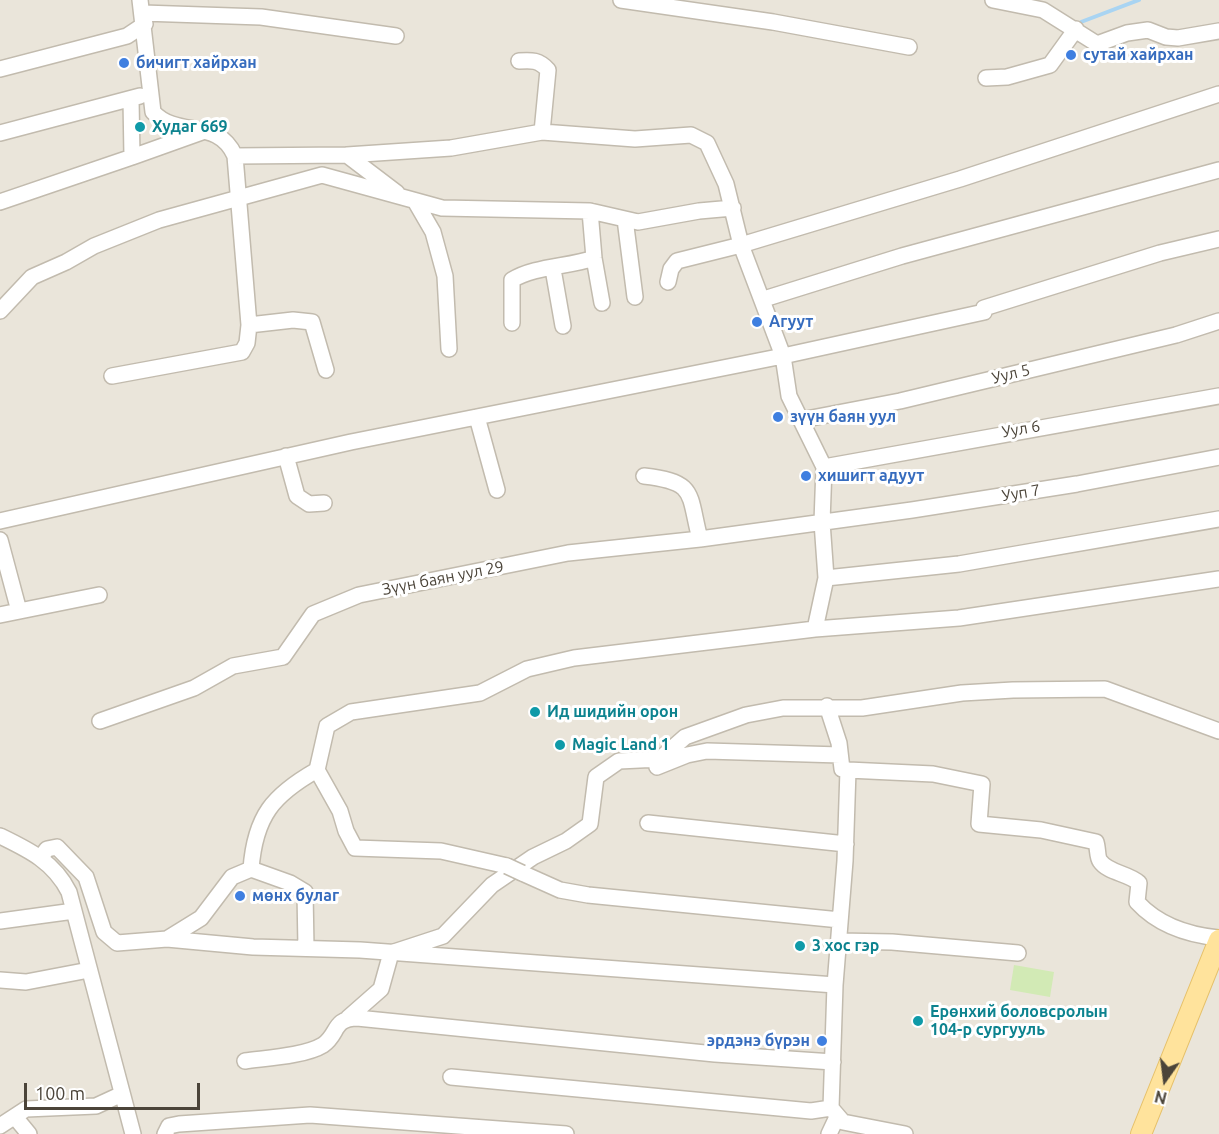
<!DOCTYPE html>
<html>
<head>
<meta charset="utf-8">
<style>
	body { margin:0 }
	#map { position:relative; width:1219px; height:1134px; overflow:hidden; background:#f6f3ec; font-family:Ubuntu,sans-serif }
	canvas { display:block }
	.north { position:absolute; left:1135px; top:1050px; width:60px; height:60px; -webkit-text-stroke:4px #fff; paint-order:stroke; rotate:194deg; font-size:16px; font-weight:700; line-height:24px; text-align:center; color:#4b4439 }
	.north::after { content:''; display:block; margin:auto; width:21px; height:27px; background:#4b4439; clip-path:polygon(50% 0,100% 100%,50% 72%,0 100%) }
	.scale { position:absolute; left:24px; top:1083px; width:176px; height:27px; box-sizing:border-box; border:3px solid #4b4439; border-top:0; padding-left:8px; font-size:18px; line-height:21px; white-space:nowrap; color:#4b4439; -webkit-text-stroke:4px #fff; paint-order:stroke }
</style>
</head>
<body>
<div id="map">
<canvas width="1219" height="1134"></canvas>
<div class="north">N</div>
<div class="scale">100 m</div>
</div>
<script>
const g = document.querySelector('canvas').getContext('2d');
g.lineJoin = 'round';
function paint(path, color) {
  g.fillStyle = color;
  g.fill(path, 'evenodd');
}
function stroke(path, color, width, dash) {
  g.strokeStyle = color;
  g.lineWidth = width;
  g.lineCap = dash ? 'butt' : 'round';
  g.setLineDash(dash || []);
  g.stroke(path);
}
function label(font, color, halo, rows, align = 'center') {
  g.font = font + ' Ubuntu,sans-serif';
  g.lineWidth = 6;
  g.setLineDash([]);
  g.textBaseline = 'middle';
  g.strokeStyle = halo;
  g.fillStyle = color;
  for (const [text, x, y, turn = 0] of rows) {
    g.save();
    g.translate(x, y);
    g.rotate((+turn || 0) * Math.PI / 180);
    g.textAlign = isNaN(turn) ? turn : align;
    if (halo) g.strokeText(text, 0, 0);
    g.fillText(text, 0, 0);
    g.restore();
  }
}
paint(new Path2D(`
	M0,0h1219v1134h-1219z`), '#eae5da');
paint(new Path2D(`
	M1014,965l40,7 -4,25 -40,-7z`), '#d2eab5');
stroke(new Path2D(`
	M1081,22l58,-22`), '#a9d4f2', 4);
const minor = new Path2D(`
	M621,0l152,22 136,25
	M993,0l50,10 54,34 30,-11 21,-3 18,7 12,1 41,-7
	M143,13l118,4 135,19
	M519,61c13,-1 20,-1 29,9l-6,62
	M0,69l127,-33 18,-12
	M986,78l21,-1 43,-12 26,-36
	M0,133l140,-37
	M347,155l50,38
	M132,157l70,-25
	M415,201l18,31 12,44 4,73
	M0,202l132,-45 -1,-58
	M590,211l4,47 8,45
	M625,219l10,78
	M553,269l10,57
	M668,282l3,-13 6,-8 64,-16 219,-66 259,-85
	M764,299l138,-43 317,-86
	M0,311l32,-34 34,-15 28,-16 65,-26 163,-45 120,33 148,3 48,11 61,-11 34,-3
	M512,323v-43c23,-14 56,-13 82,-22
	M249,325l44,-5 19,2 14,48
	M112,376l130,-24 5,-9 2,-18 -14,-169c-17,-39 -57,-17 -82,-44l-13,-112
	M477,417l20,73
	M801,420l99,-19 276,-66 43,-14
	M286,456l11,40 12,8 15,-1
	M824,467l395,-71
	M644,476c53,6 44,17 56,63
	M0,521l351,-79 432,-86 201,-44v-4l176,-55 59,-14
	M0,540l19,71
	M826,578l133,-14 260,-45
	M0,615l99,-20
	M815,629l144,-11 260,-39
	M827,706l12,37 3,26 6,1 -3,91 -10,124 -4,123 12,14 62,12
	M100,721l94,-33 39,-22 50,-9 30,-43 46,-19 209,-42 132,-14 212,-29 165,-26 142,-27
	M657,767l30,-12 20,-4 133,4
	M317,770l23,41 6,20 9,17 86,3 66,15
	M848,770l85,4 49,10 -3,40 62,6 55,12c2,6 1,15 4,19 8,12 28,12 39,22l-2,19c22,24 51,33 82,36
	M648,823l198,21
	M0,836c29,14 54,26 69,56l64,242
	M41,857l6,-8 10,-2 29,30 18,55 13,11 50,-4 34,-21 31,-41 19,-8c4,-53 22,-74 66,-99l10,-44 24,-14 129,-19 47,-24 47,-11 241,-29 11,-51 -4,-56 2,-55 -35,-71 -6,-40 -42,-111 -15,-61 -19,-41 -16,-8 -56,4 -93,-7 -91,16 -104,7 -112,1
	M251,869l39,14 15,9 1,56
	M522,873l38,17 28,5 252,25
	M0,921l74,-10
	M167,939l86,8 107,3 475,35
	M839,941l53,1 126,11
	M0,980l26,2 63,-12
	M348,1018l33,-29 10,-36 52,-17 49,-51 41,-28 33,-16 24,-17 6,-47 23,-16 41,-2 25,-22 61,-22 37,-7h79l100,-15 51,-3 92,-1 114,42
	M245,1061c21,-3 60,-5 78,-16 16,-11 9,-26 34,-27l358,36 118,8
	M451,1077l360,34 20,-3
	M15,1117l14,17
	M0,1126l26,-17 70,-3 26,-12
	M165,1134l4,-8 10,-2 131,-9 256,19
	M829,1134l8,-17`);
const major = new Path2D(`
	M1141,1134l78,-194`);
stroke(minor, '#c2bbae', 18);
stroke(major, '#e6c16a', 22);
stroke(minor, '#fff', 15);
stroke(major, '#ffe39c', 20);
const minorBridge = new Path2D(`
	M507,866l15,7`);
stroke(minorBridge, '#c2bbae', 18, []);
stroke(minorBridge, '#fff', 15);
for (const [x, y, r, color] of [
	[1071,55,6,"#3f7fe0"],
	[124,63,6,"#3f7fe0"],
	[140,127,6,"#0f9aa8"],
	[757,322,6,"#3f7fe0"],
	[778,417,6,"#3f7fe0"],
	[806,476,6,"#3f7fe0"],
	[535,712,6,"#0f9aa8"],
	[560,745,6,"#0f9aa8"],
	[240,896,6,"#3f7fe0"],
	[800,946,6,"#0f9aa8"],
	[918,1021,6,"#0f9aa8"],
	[822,1041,6,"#3f7fe0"]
]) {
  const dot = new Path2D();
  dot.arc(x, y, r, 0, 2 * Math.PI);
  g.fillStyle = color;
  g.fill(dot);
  stroke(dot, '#fff', 2);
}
label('bold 16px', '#366cbe', '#fff', [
	["сутай хайрхан",1083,55],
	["бичигт хайрхан",136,63],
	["Агуут",769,322],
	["зүүн баян уул",790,417],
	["хишигт адуут",818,476],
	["мөнх булаг",252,896],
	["эрдэнэ бүрэн",810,1041,"right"]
], 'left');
label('bold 16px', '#0d838f', '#fff', [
	["Худаг 669",152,127],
	["Ид шидийн орон",547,712],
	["Magic Land 1",572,745],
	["3 хос гэр",812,946],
	["Ерөнхий боловсролын",930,1012],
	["104-р сургууль",930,1030]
], 'left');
label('16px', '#4b4439', '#fff', [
	["Уул 5",1011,374,-14],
	["Уул 6",1021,429,-10],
	["Ууп 7",1021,493,-9],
	["Зүүн баян уул 29",443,578,-11]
]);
</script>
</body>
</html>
